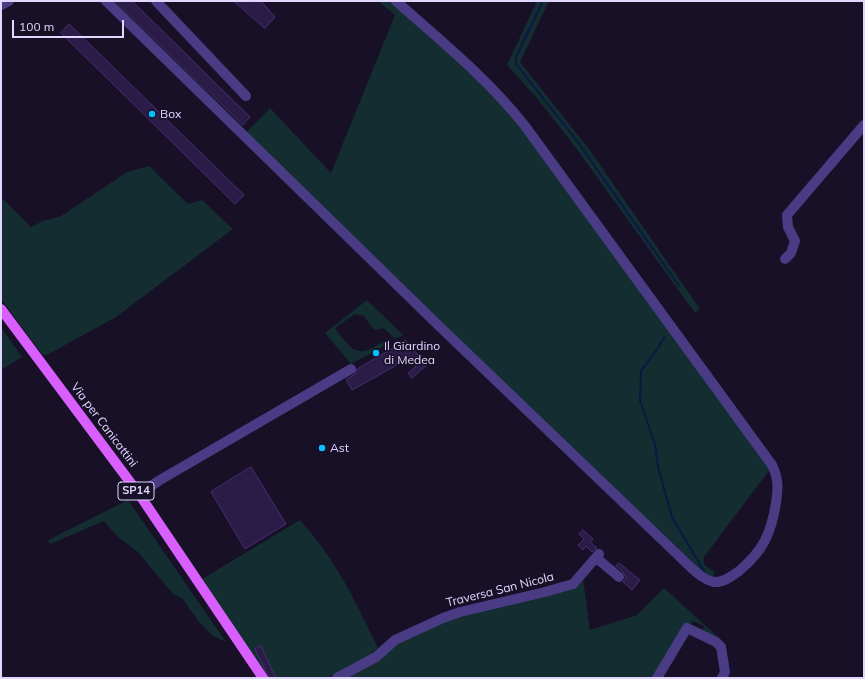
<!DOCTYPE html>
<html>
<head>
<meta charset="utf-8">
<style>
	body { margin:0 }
	#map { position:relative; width:865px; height:679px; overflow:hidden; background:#171027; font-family:Mulish,sans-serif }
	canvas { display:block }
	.frame { position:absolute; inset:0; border:2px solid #e0d6fe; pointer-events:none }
	.scale { position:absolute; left:12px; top:20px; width:112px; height:18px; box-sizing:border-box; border:2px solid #e0d6fe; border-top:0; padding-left:5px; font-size:12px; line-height:14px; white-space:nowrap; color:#e0d6fe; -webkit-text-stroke:3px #171027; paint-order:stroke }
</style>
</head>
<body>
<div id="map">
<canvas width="865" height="679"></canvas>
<div class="frame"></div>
<div class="scale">100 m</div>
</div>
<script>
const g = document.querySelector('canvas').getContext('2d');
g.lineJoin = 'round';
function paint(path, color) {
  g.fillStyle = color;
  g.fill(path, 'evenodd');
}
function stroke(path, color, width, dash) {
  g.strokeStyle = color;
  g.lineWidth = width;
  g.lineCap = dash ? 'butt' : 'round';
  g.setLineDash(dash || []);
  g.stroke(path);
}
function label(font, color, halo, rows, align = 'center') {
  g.font = font + ' Mulish,sans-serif';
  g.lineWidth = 3;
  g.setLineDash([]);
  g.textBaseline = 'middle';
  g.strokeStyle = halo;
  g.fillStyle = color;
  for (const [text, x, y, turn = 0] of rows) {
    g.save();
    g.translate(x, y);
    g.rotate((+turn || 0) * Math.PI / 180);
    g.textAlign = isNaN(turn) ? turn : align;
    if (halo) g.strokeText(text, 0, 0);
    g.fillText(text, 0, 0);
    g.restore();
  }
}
paint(new Path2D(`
	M378,1h15l117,110 261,357 -67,89v8l11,7 -2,5 -13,-6 -10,-12 -251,-236 -193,-190 24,-25 61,65 64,-158z
	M537,1h12l-29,61 69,87 111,160 -5,4 -122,-169 -37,-47 -29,-32z
	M149,166l39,38 14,-4 31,29 -117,88 -69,38 -5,-1 -41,-55v-102l30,30 12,-6 18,-5 66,-44z
	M367,300l36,35 -8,4 -11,-11 -10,2 -11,-15 -8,-1 -20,14c20,27 23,30 52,11l3,4 -39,21 -26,-31z
	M1,327l21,30 -21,13z
	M128,500l98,142 -13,-6 -14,-14 -17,-24 -9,-4 -35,-42 -21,-16 -13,-15 -54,23 -2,-4z
	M300,520c36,40 55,80 78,128l-10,9 -40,21h-60l-66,-99z
	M583,579l7,51 47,-15 27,-27 54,49 -16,-6 2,-5 -11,-5 -38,57h-314l46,-30 72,-33z`), '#132d31');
stroke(new Path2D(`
	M543,1l-27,56v7l61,77 102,145
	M664,337l-6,11 -17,23 -1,30 15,43 3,23 14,50 33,56
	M731,673l2,-7`), '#0b1844', 2);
const building = new Path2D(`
	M115,1h17l118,116 -7,8z
	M234,1h27l14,16 -10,11z
	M69,24l175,171 -9,9 -174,-171z
	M405,340l22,25 -15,13 -4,-5 8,-7 -10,-12 -11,12 -43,24 -6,-10 9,-6 2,-5 41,-24 1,1z
	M251,467l35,57 -41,25 -34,-57z
	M583,530l10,9 -3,3 7,6 -5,4 -6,-6 -3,4 -5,-5 6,-6 -5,-5z
	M619,563l21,17 -8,10 -9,-8 3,-4 -3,-6 -7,-6z
	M261,646l12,26 3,6h-7l-14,-29z`);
paint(building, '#2b1c47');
stroke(building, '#462e73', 1);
stroke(new Path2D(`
	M106,1l333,325 239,229c10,9 22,24 36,27 9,1 18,-6 25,-11 24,-20 32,-37 37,-68 2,-14 3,-24 -4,-38l-247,-339c-37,-47 -84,-85 -129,-125
	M156,1l90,95
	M1,5l8,-4
	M785,259l6,-6 4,-12 -7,-14 -1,-12 77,-90
	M139,494l21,-14 191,-111
	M595,559l5,2 19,16
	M337,678l39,-21 19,-17 48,-22 17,-6 85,-20 28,-8 26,-30
	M657,678l30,-50 29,14 5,5 4,25 -3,6`), '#493c85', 10);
stroke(new Path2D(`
	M1,309l138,185 124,184`), '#d85ffd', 10);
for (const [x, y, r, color] of [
	[152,114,4,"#05bffb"],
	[376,353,4,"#05bffb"],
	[322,448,4,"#05bffb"]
]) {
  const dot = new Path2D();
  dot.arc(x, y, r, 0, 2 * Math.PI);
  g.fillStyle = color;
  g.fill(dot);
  stroke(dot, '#171027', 1.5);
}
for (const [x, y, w] of [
	[136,491,36]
]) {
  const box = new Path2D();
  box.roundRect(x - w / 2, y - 9, w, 18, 3);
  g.fillStyle = '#171027';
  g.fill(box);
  stroke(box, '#e0d6fe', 1);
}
label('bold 11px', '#e0d6fe', null, [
	["SP14",136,491]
]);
label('12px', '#e0d6fe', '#171027', [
	["Box",160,114],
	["Il Giardino",384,346],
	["di Medea",384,360],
	["Ast",330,448]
], 'left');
label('12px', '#e0d6fe', '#171027', [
	["Via per Canicattini",104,425,53],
	["Traversa San Nicola",500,590,-14]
]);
</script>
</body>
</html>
